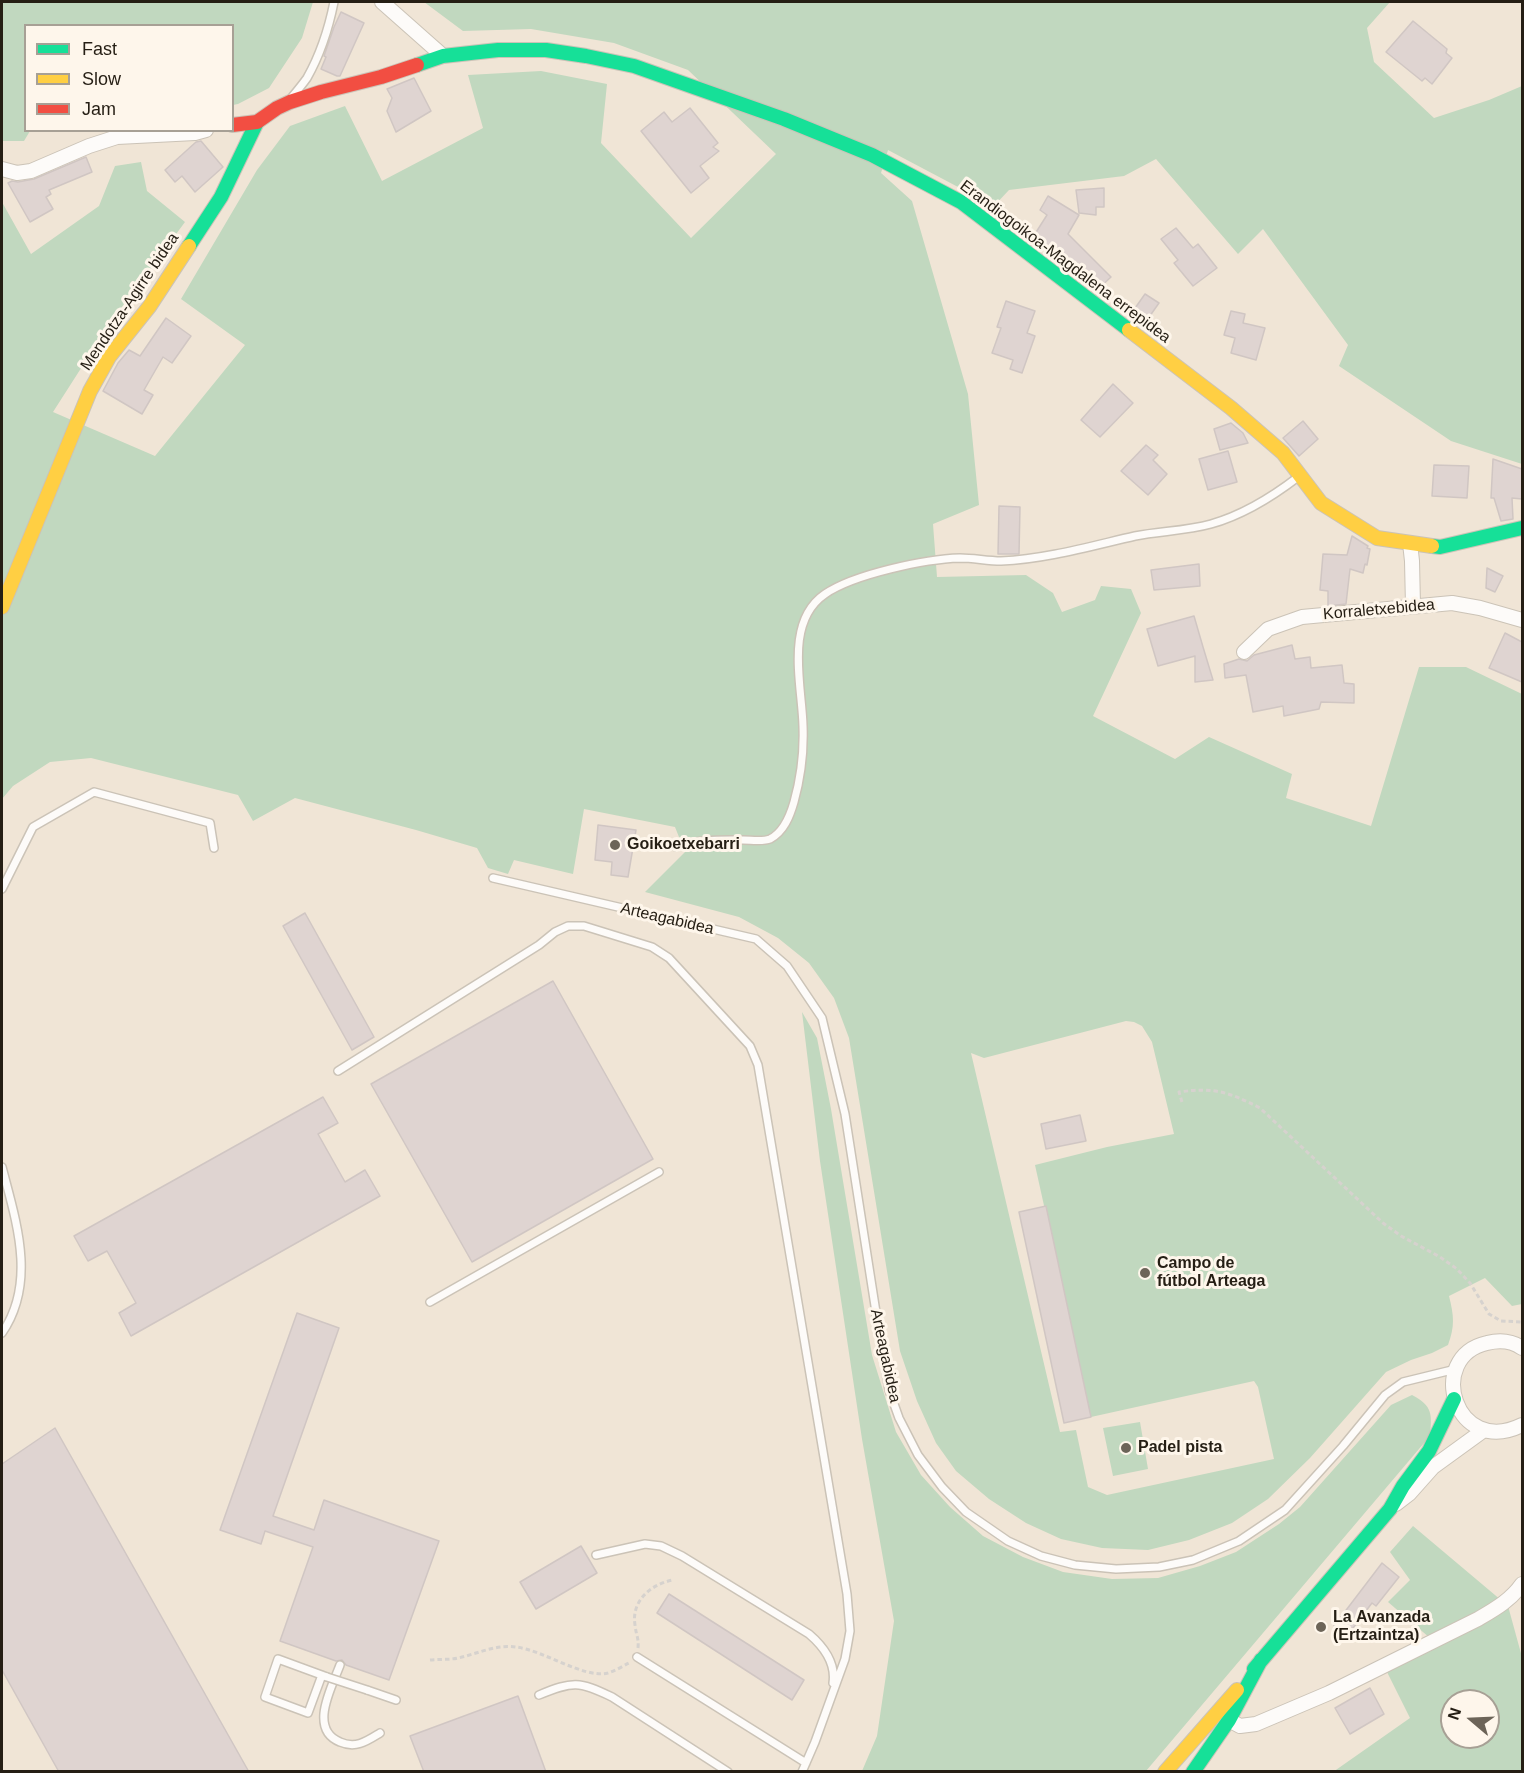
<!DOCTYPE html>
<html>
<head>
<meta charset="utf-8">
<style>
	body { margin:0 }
	#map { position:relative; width:1524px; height:1773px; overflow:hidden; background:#f0e5d6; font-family:Helvetica,sans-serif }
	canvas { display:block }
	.frame { position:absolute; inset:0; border:3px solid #251e14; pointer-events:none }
	.legend { position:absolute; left:24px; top:24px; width:210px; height:108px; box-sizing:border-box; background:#fef6eb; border:2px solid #a7a095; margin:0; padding:8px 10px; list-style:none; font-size:18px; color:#251e14 }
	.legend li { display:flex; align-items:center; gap:12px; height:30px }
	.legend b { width:30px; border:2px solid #a7a095 }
	.north { position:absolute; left:1440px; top:1689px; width:60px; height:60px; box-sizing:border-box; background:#fef6eb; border:2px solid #a7a095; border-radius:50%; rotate:289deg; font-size:16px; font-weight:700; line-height:24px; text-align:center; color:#251e14 }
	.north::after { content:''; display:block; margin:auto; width:21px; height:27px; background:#6c6458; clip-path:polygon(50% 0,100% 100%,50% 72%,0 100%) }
</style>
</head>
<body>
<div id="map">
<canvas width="1524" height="1773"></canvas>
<div class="frame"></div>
<ul class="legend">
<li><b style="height:8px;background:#16e098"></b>Fast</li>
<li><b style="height:8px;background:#ffcf43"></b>Slow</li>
<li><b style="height:8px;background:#f24e42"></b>Jam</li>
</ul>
<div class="north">N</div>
</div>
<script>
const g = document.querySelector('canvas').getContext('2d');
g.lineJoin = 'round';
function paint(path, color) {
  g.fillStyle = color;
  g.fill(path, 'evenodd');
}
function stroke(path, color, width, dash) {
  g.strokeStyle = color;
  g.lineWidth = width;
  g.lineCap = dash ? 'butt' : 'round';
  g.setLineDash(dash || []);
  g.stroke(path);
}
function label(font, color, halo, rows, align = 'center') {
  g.font = font + ' Helvetica,sans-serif';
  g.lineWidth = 6;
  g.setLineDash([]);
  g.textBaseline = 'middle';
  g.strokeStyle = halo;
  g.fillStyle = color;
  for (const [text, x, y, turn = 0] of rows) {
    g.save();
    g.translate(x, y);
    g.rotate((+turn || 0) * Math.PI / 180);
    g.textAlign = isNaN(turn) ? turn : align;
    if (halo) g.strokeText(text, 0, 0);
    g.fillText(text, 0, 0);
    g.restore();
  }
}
paint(new Path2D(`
	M2,2h311l-11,36 -33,50 -31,16 -5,1 -1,-79h-206v104l4,1 -6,10h-22z
	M424,2h966l-23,26 7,34 60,56 55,-18 33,-14v378l-71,-23 -112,-75 9,-21 -85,-116 -25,25 -82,-95 -32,17 -115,14 -15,16 -106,-56 -7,23 31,28 56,193 11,111 -46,19 4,53 89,-2 27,18 9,19 33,-12 6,-14 30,3 10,24 -48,103 82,43 34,-22 83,37 -6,24 85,28 48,-159h47l56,27v610l-10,2 -27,-28 -36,18c5,20 6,30 -1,49l-16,8 -21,7 -25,12 -76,86 -42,41 -36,24 -43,17 -41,10 -46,-2 -41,-9 -35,-16 -37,-24 -33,-28 -20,-28 -19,-42 -17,-50 -51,-313 -15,-40 -25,-35 -31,-25 -39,-21 -94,-25 40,-40 -10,-25 -91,-18 -11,65 -59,-14 -6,14 -20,-6 -11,-20 -61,-18 -121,-32 -42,23 -15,-26 -147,-37 -41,4 -37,24 -11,13v-597l29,52 68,-48 16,-40 26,-4 6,29 38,31 -75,101 -57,89 102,44 90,-111 -64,-46 76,-129 33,-44 55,-20 37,75 101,-53 -15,-53 73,-4 66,13 -6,59 90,95 85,-84 -88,-84 -74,-27 -83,-14 -68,2zM1126,1021l8,1 8,4 10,16 22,92 -67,13 -72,18 56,252 163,-36 4,6 16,72 -167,36 -19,-8 -12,-57 -16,2 -89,-379 13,5z
	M802,1012l15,26 14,71 41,246 24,77 25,43 29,32 33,29 40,21 40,15 49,7 46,-1 42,-12 36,-14 43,-28 21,-17 91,-102 21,-10c21,11 20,19 18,41l-284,335h-284l15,-35 17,-115 -32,-182 -42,-278z
	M1140,1422l8,47 -35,7 -10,-48z
	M1413,1526l95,80 14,51v114l-189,1 77,-54 -28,-56 48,-24 -42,-36 22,-22 -20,-28zM1452,1701h36v36h-36z`), '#c1d8bf');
const building = new Path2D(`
	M341,12l23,11 -24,53h-3l-16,-7 5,-12 -2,-1 10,-29z
	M1413,21l34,28 -1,4 6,5 -20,26 -7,-6 -3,3 -36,-29z
	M414,78l17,33 -35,21 -9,-21 5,-13 -5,-9z
	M690,108l28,35 -5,4 6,4 -19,15 9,12 -18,15 -50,-62 23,-19 8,10z
	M201,141l22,26 -28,25 -13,-16 -7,6 -10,-12 31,-28z
	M86,157l6,15 -43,18 2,4 -5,3 7,12 -23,13 -22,-39 4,-2 6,1 16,-3z
	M1104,188v19h-8v8l-17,-2 -3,-23z
	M1048,196l31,19 -11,19 43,43 -15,14 -32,-25 -10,-16 -21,-13 14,-22 -7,-5z
	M1176,228l17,20 5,-4 19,24 -24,18 -19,-23 4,-3 -17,-21z
	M1145,294l14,9 -12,17 -14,-9z
	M1006,301l29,10 -8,22 8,3 -13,37 -12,-4 3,-9 -21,-7 9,-25 -4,-1z
	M1231,311l14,3 -2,9 22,5 -9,32 -25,-7 4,-15 -11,-3z
	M166,318l25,18 -19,27 -9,-6 -19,33 9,5 -11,19 -39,-23 15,-28 11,-13 11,6z
	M1113,384l20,19 -33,34 -19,-17z
	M1303,421l15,18 -19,17 -16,-18z
	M1231,423l12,10 5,10 -28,7 -6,-21z
	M1146,445l12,10 -5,5 14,14 -19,21 -27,-24z
	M1228,451l9,31 -29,8 -9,-31z
	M1493,459l29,10v30l-10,-1 1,21 -12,2 -7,-23h-3z
	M1434,465l35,1 -2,32 -35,-2z
	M999,506l21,1 -1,47h-21z
	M1352,536l16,10 -1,2 3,1 -3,16 -2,-1 -2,9 -13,-4 -4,35 -18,2v-15l-8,-1 3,-36 24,1z
	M1199,564l1,22 -46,4 -3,-20z
	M1487,568l16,8 -8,16 -9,-4z
	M1194,616l9,31 10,33 -18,2v-26l-37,10 -11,-37z
	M1505,633l17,9v40l-33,-14z
	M1292,645l3,14 15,-2 1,11 31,-3 2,18 10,1v19l-33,-1 -2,7 -35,7 -1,-10 -30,6 -7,-37 -21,3 -1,-14 15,-5 8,2 7,-6z
	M598,825l38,5 -8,47 -17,-2 1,-13 -17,-2z
	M305,913l69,124 -22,13 -69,-124z
	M553,981l100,178 -181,103 -101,-178z
	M323,1097l15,26 -20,11 27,48 20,-12 15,26 -249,140 -12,-23 17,-10 -29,-52 -19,10 -14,-25z
	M1080,1115l6,26 -40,8 -5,-25z
	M1046,1206l45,211 -27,6 -45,-211z
	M297,1313l42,15 -66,188 41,14 10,-30 115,41 -50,139 -43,-15 -4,-5 -6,1 -56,-20 33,-94 -48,-16 -4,13 -41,-14z
	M55,1428l194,344h-190l-57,-102v-206z
	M581,1546l16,27 -61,36 -16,-27z
	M1382,1563l17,14 -23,29 -4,-3 -25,33 -13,-10z
	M669,1594l135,86 -12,20 -135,-87z
	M1370,1688l14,26 -34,20 -15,-26z
	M518,1696l28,76h-122l-14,-36z`);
paint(building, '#dfd4d1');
stroke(building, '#d0c6c3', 1.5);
const lane = new Path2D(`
	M292,97c5,-6 10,-12 15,-19 13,-23 22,-51 27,-76
	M676,847c22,-8 44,-7 67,-7 8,0 20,2 27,-1 14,-7 20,-23 24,-37 7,-25 10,-50 9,-76 -1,-41 -19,-104 22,-132 29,-20 101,-35 135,-36 14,0 27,3 41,3 45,-2 90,-15 134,-25 25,-5 51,-5 76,-12 32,-9 61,-27 87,-47
	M493,878l263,61 31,27 35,52 23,96 33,211 11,65 10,28 19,37 24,32 24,25 42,29 33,15 34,9 41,4 43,-2 34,-7 46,-19 46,-31 58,-64 42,-51 18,-13 53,-13
	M2,889l31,-62 61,-35 116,31 4,25
	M338,1071l201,-126 16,-13 13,-6h16l68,21 17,11 81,88 8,19 89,529 3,37 -5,28 -30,83 -13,30
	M2,1167c14,54 35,115 0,166
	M430,1302l229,-130
	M596,1555l49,-11 16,2 21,10 127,78c14,12 27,29 24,49
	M637,1657l169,106
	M340,1665c-8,22 -32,64 0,77 16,7 27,-1 40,-9
	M322,1675l-14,38 -43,-16 13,-38 49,18
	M367,1690l29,10
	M539,1695c34,-14 40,-14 73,2l116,75`);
const street = new Path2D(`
	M382,2l61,54
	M2,169l15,4 14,-2 58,-25 28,-9 78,-4 11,-3
	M1410,543l2,18 1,45
	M1244,652l24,-23 34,-12 150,-14 28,5 42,12
	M1522,1348c-10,-7 -23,-8 -35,-5 -62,14 -32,115 35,82
	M1396,1504l13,-10 24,-27 51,-37
	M1229,1720l11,6 16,-2 73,-31 149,-74c17,-10 33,-19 44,-35`);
const fast = new Path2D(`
	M417,65l26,-9 55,-6h48l40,6 48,10 150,53 88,36 89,47 168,128
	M189,246l32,-49 36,-75
	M1432,546l8,1 82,-19
	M1254,1669l136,-160 13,-23 26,-35 25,-52
	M1193,1772l36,-52 32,-60`);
const slow = new Path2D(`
	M1129,330l102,78 52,45 38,50 56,35 55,8
	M2,607l88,-216 19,-34 40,-50 40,-61
	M1165,1772l72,-82`);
const jam = new Path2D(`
	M232,125l25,-3 20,-14 13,-6 31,-10 60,-15 36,-12`);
stroke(lane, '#cbc3b7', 10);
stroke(street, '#cbc3b7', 16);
stroke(fast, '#cbc3b7', 16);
stroke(slow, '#cbc3b7', 16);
stroke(jam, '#cbc3b7', 16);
stroke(new Path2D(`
	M1182,1102l-3,-10c35,-5 50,0 81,16l123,115 18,13 39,21 17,12 13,14 19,31 12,7 21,1
	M638,1648c1,-10 -2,-13 -3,-23 -4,-24 16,-41 38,-45
	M430,1660c9,-1 19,0 28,-2 19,-4 38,-14 58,-11 27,3 68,32 92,26 7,-2 15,-7 21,-10`), '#d6d2ce', 3, [4.5, 3]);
stroke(lane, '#fdfbf9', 7);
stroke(street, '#fdfbf9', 14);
stroke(fast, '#16e098', 14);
stroke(slow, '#ffcf43', 14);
stroke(jam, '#f24e42', 14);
const laneBridge = new Path2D(`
	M327,1677l40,13`);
stroke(laneBridge, '#cbc3b7', 10, []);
stroke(laneBridge, '#fdfbf9', 7);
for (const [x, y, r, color] of [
	[615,845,6,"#6c6458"],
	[1145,1273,6,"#6c6458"],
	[1126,1448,6,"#6c6458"],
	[1321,1627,6,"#6c6458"]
]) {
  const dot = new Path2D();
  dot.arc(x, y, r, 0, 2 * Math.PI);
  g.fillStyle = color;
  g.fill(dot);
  stroke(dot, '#fef6eb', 2);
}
label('16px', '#251e14', '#fef6eb', [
	["Erandiogoikoa-Magdalena errepidea",1065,262,37],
	["Mendotza-Agirre bidea",130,302,-56],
	["Korraletxebidea",1379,610,-5],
	["Arteagabidea",667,919,13],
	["Arteagabidea",885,1356,78]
]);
label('bold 16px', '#251e14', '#fef6eb', [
	["Goikoetxebarri",627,845],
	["Campo de",1157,1264],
	["fútbol Arteaga",1157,1282],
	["Padel pista",1138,1448],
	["La Avanzada",1333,1618],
	["(Ertzaintza)",1333,1636]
], 'left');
</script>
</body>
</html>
